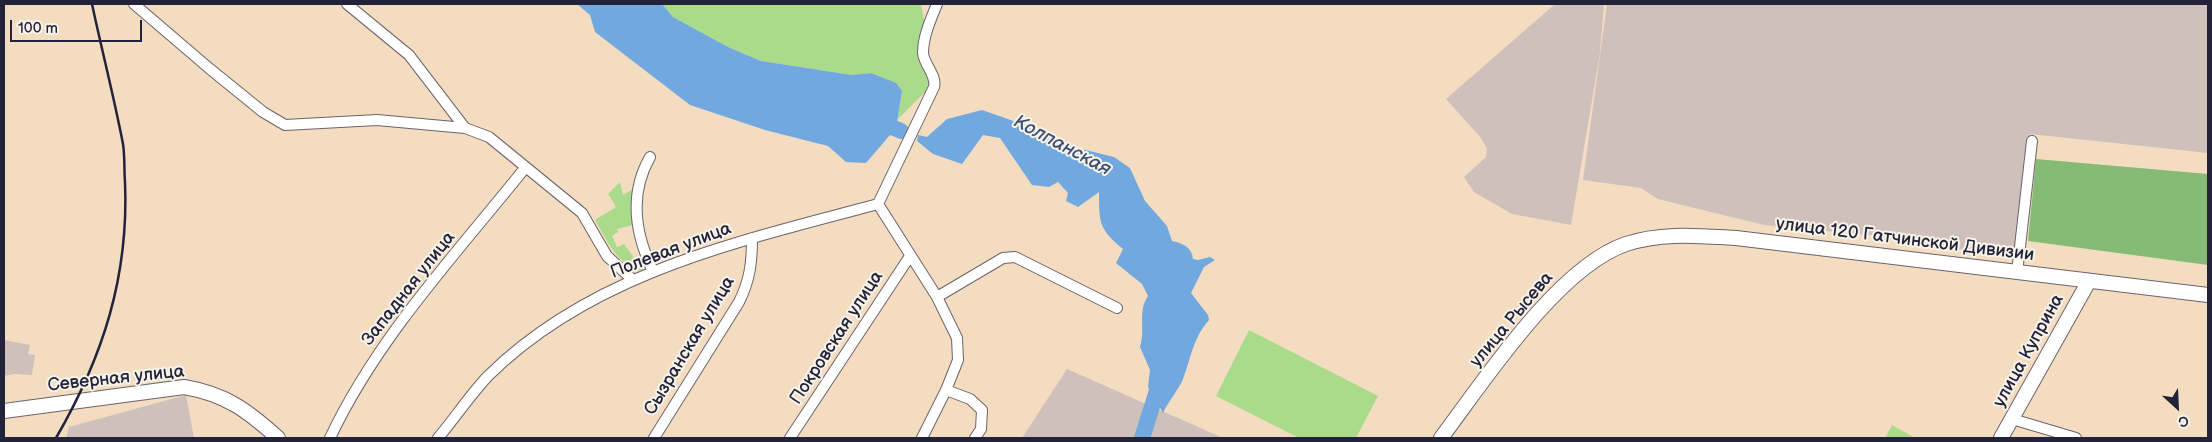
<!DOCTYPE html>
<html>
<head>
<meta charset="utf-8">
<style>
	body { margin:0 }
	#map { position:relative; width:2212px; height:442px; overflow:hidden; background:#f4dcc1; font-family:"Balsamiq Sans",sans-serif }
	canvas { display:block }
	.frame { position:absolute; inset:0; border:5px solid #22223b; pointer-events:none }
	.north { position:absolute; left:2152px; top:382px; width:50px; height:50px; -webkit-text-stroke:4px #f7f3e8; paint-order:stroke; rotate:155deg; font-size:14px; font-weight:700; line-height:20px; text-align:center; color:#22223b }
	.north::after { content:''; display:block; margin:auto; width:18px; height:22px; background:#22223b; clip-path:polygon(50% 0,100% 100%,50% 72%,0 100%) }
	.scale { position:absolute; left:10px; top:20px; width:132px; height:22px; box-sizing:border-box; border:2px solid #22223b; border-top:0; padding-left:6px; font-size:15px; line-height:18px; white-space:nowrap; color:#22223b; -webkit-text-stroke:4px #f7f3e8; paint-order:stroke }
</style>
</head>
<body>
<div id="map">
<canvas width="2212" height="442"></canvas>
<div class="frame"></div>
<div class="north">С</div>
<div class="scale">100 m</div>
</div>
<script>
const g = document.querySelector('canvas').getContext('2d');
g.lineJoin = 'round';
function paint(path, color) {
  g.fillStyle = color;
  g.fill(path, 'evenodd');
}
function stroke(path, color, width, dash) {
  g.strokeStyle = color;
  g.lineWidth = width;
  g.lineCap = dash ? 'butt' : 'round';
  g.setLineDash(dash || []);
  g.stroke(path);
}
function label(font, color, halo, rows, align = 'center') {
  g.font = font + ' "Balsamiq Sans",sans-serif';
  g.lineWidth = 4;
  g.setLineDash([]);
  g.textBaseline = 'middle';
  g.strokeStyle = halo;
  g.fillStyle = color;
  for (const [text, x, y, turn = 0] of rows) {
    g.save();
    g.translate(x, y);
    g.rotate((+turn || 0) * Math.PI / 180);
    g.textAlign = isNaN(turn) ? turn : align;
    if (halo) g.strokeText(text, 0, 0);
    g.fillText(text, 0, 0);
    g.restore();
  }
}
paint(new Path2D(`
	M1555,4h49l-4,49 -29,172 -59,-11 -38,-22 -10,-15 22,-20 1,-8 -6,-11 -35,-39z
	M1607,4h601v149l-178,-19 -15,121 -84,-9 -20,-7 -147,-14 -106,-26 -17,-11 -58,-8z
	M4,340l26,5 -2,9 7,1 -3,20 -17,-1 -11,2z
	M1067,369l156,69h-201z
	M186,395l8,43h-128l3,-11z`), '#d0c0bc');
paint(new Path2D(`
	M662,4h259l5,27 -3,24 12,27 -38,38 5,-29 -31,-18 -19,2 -91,-14 -33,-14 -55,-30z
	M620,182l3,13 10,-6v36l-16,4 1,3 -6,4 5,11 7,-3 14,19 7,-2 -2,10c-27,-7 -35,-29 -48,-51l21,-13 -8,-13z
	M1249,330l129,66 -22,42h-57l-83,-42z
	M1892,425l23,13h-30z`), '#a9db8a');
paint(new Path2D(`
	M2036,159l172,15v91l-180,-24z`), '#86bb76');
paint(new Path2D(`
	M577,4h85l11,13 55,30 33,14 91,14 19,-2 25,10 6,8 -6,37 -30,35 -20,-1 -18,-16 -63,-16 -75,-25 -95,-73 -5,-17z
	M982,110l43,15 32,18 57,14 16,11 15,33 22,25 5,15c10,2 20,6 21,18l5,1 12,-3 5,3 -11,7 -13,26 17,22 1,5c-16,18 -18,38 -26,59 -4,10 -15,23 -20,34l-15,-26 2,-17 -10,-23c6,-18 -3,-35 8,-51l-6,-12 -26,-21 7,-14c-24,-20 -24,-26 -24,-57l-21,15 -12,-6 2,-8 -10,-11 -9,5 -17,-2 -32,-47 -17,-3 -21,29 -29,-10 -16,-13 1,-6 9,2 20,-18z`), '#71a8e0');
stroke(new Path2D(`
	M876,120l25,11
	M1142,438l19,-60`), '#71a8e0', 16);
const street = new Path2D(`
	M134,4l76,65 53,43 22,13 92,-5 88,8 24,9 93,76 25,43 26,24
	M347,4l62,51 56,73
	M650,157c-21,37 -15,77 3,114
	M878,204l59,93 20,41 1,22 -12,30 -24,48
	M878,204l56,-117c3,-12 -10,-22 -11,-34 0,-17 8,-34 14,-49
	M2017,273l15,-132
	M937,297l66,-39 12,-1 102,51
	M946,390l24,9 12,11 -1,19 -6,9
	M2012,419l64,19
	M330,438c47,-100 126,-184 195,-270
	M438,438c17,-20 32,-43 50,-62 105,-104 253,-135 390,-172
	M654,438l85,-136c11,-22 13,-40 13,-64
	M790,438l120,-182`);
const secondary = new Path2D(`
	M4,411l180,-24c42,7 64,24 94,51
	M1441,438c43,-57 117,-171 185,-194 35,-12 74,-8 110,-6l472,57
	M2001,438l88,-157`);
stroke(street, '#6c636a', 12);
stroke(secondary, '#6c636a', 16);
stroke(street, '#fff', 10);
stroke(secondary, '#fff', 14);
stroke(new Path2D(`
	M56,438c47,-81 73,-162 69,-256 -1,-12 0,-25 -2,-38 -9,-47 -21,-93 -31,-140`), '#22223b', 2.5);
label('18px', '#22223b', '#f7f3e8', [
	["улица 120 Гатчинской Дивизии",1905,240,7],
	["Полевая улица",671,251,-21],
	["Западная улица",409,289,-52],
	["улица Рысева",1512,320,-50],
	["Покровская улица",837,338,-57],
	["Сызранская улица",690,346,-59],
	["улица Куприна",2029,351,-61],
	["Северная улица",116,379,-6]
]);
label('italic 19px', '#3e5175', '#f7f3e8', [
	["Колпанская",1062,146,28]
]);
</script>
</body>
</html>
